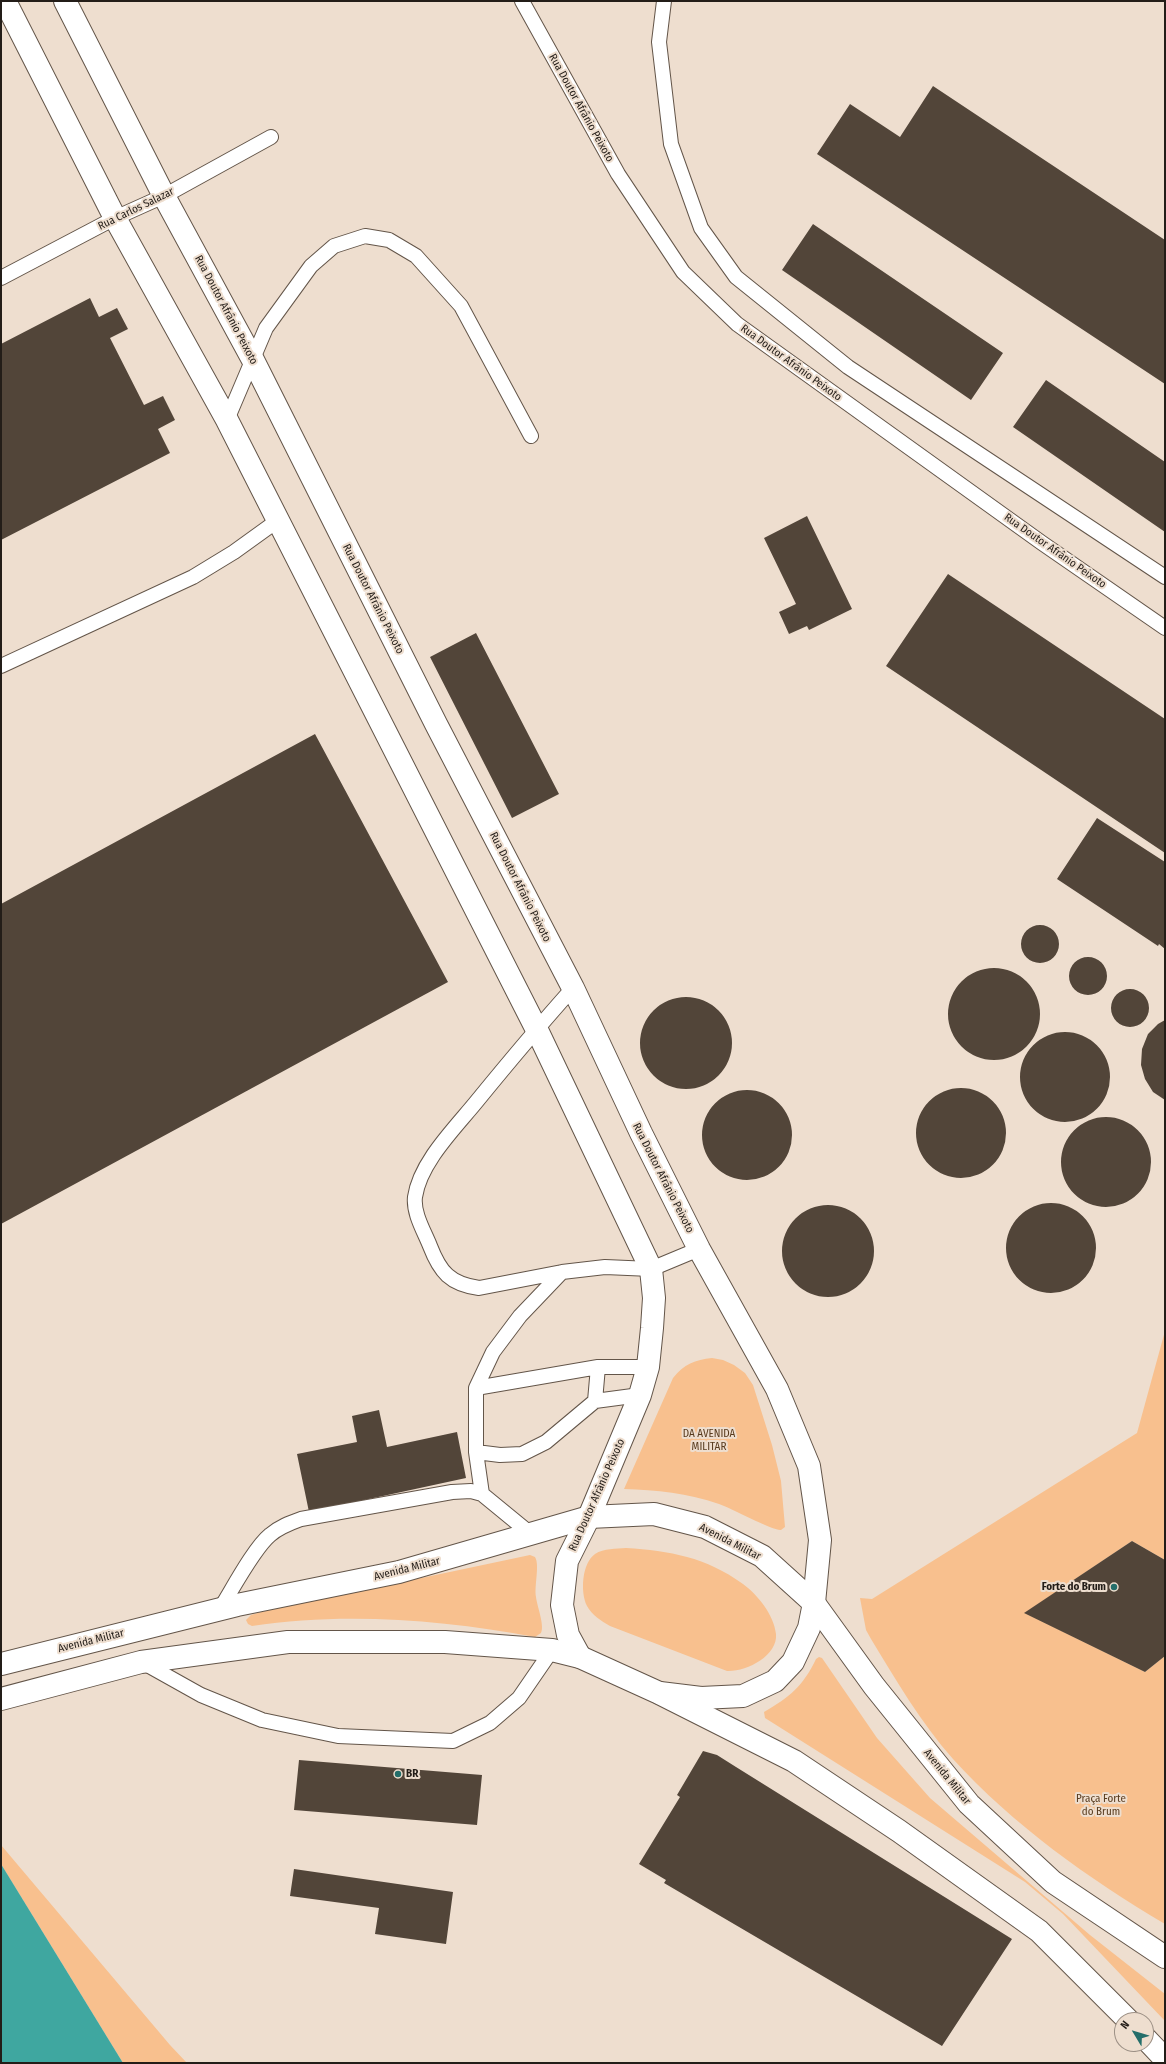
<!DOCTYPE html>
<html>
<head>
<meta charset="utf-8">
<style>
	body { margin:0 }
	#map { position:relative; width:1166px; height:2064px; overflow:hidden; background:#eedecf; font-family:"Fira Sans Condensed",sans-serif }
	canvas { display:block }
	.frame { position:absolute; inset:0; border:2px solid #231d18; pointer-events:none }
	.north { position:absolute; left:1114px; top:2012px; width:40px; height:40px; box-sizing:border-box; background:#eedecf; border:1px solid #9d9186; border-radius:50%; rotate:308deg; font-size:11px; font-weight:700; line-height:16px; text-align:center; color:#231d18 }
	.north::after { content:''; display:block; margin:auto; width:14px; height:18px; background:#246e6a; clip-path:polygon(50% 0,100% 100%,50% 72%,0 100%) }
</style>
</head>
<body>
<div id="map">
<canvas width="1166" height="2064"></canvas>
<div class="frame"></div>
<div class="north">N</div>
</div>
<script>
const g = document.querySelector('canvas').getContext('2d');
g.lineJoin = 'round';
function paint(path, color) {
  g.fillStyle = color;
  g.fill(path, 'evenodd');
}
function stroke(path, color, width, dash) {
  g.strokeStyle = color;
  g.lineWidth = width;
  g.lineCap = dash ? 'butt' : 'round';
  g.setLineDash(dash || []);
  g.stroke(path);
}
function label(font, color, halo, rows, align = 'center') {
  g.font = font + ' "Fira Sans Condensed",sans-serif';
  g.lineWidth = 4;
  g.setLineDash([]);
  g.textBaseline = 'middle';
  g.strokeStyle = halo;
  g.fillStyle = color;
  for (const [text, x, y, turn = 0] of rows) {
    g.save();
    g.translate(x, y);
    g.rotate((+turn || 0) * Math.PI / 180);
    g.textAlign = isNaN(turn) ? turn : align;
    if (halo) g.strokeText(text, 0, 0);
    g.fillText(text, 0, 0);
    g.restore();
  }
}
paint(new Path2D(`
	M1165,1331v229l-33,-19 -107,72 120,59 20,-16v268c-76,-45 -152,-99 -212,-165 -32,-36 -57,-79 -82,-120l-5,-9 -6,-32 12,1 265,-166z
	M712,1358l11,2 11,5 11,8 8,12 19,60 9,36 4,46 -4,3c-8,1 -50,-22 -62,-26 -31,-11 -63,-14 -95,-15l49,-111c11,-14 22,-18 39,-20z
	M626,1548c44,3 80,9 117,36 15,11 31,31 33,50 2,22 -30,38 -49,37l-117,-45c-9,-5 -18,-11 -23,-20 -7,-14 -5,-43 8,-52 9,-6 21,-5 31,-6z
	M530,1555l5,2c5,8 -1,29 1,40 1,9 9,29 5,36l-6,4c-92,-17 -190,-25 -283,-11l-4,-2 -2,-4 5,-5 10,-3z
	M819,1657l3,1 55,80 53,60 160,137 75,59v27l-102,-107 -38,-32 -260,-164 -1,-6c26,-15 39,-26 52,-53z
	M1,1845l169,200 17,18h-64l-122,-199z`), '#f8c08e');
paint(new Path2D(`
	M1,1864l122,199h-122z`), '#3fa7a0');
paint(new Path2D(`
	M933,86l232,154v144l-348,-230 33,-50 50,33z
	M813,224l190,129 -32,47 -189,-130z
	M90,298l9,19 18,-9 11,21 -18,9 34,67 19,-9 12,24 -17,9 12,24 -169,87v-196z
	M1046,380l119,82v70l-152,-105z
	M807,516l45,93 -43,21 -2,-4 -18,8 -10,-22 17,-8 -32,-66z
	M948,574l217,145v134l-279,-187z
	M476,633l83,161 -47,24 -82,-161z
	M315,734l133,248 -447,242v-320z
	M1097,818l68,44v87l-6,-5 -1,2 -101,-67z
	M1021 944a19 19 0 1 1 38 0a19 19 0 1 1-38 0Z
	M1069 976a19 19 0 1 1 38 0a19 19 0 1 1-38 0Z
	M948 1014a46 46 0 1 1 92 0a46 46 0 1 1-92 0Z
	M1111 1008a19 19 0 1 1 38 0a19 19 0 1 1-38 0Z
	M640 1043a46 46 0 1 1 92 0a46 46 0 1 1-92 0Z
	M1165,1020v80l-12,-8 -8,-13 -4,-14 1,-16 6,-15 10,-10z
	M1020 1077a45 45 0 1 1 90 0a45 45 0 1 1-90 0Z
	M916 1133a45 45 0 1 1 90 0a45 45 0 1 1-90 0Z
	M702 1135a45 45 0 1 1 90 0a45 45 0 1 1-90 0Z
	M1061 1162a45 45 0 1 1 90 0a45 45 0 1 1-90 0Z
	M1006 1248a45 45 0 1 1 90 0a45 45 0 1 1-90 0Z
	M782 1251a46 46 0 1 1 92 0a46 46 0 1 1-92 0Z
	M379,1410l8,37 70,-15 9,46 -157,34 -12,-58 60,-12 -5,-26z
	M1132,1541l33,19v96l-20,16 -121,-59z
	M703,1751l14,4 19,12 276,172 -70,107 -278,-163 2,-3 -27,-16 41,-67 -3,-2z
	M299,1760l183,15 -5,50 -183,-15z
	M294,1869l159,23 -7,52 -71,-10 4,-26 -89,-12z`), '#524539');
const service = new Path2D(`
	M522,1l96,173 65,98 54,52 305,219 123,85
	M664,1l-5,41 12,102 30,84 35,49 112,90 317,210
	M1,278l114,-60 49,-22 107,-59
	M227,420l39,-92 45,-62 23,-20 31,-10 24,4 27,16 45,50 70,130
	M1,666l192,-89 41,-25 43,-31
	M573,988c-33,37 -65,75 -96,113 -21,26 -57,61 -62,96 -2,16 9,34 15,49 10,26 20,38 49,42l83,-16 43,-5 46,2 48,-20
	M476,1388l122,-21h50
	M595,1401l3,-34
	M476,1452l24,3 22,-1 24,-12 49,-41 45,-6
	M482,1494l-6,-42v-64l17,-36 27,-36 42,-44
	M220,1609c12,-19 34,-61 50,-74 9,-8 20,-12 31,-16l151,-27 19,-1 11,3 50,41
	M142,1662l59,33 61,25 76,16 115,5 37,-18 29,-25 33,-48`);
const tertiary = new Path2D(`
	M5,1l110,217 112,202 309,608 115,241 3,29 -2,30 -4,39 -8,28 -51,122 -22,44 -5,44 6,30 12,22
	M65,1l99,195 89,164 183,364 137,264 68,145 58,116 78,140 32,77 11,74 -6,63 -5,25 -16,34 -18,19 -32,15 -42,2 -41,-5`);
const secondary = new Path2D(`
	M1,1664l236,-59 162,-33 190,-55 65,-3 51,13 57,29 52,47 60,83 95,118 84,78 112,75
	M1,1699l140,-37 147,-20h157l107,8 28,7 77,35 137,69 105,70 140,100 89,89
	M1146,2039l19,20`);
stroke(service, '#635549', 16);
stroke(tertiary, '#635549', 24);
stroke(secondary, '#635549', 24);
stroke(service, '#fff', 14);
stroke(tertiary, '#fff', 22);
stroke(secondary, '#fff', 22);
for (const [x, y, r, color] of [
	[1114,1587,4,"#246e6a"],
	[398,1774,4,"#246e6a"]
]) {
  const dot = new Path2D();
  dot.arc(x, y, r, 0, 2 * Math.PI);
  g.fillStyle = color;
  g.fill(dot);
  stroke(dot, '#eedecf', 1.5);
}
label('11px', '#231d18', '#eedecf', [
	["Rua Doutor Afrânio Peixoto",581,108,61],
	["Rua Carlos Salazar",136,209,-26],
	["Rua Doutor Afrânio Peixoto",226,310,62],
	["Rua Doutor Afrânio Peixoto",791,363,36],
	["Rua Doutor Afrânio Peixoto",1055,551,35],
	["Rua Doutor Afrânio Peixoto",373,599,63],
	["Rua Doutor Afrânio Peixoto",520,887,63],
	["Rua Doutor Afrânio Peixoto",663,1178,63],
	["Rua Doutor Afrânio Peixoto",597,1495,-66],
	["Avenida Militar",730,1542,27],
	["Avenida Militar",407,1569,-14],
	["Avenida Militar",91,1641,-14],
	["Avenida Militar",947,1777,51]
]);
label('11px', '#583b1e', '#eedecf', [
	["DA AVENIDA",709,1434],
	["MILITAR",709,1447],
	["Praça Forte",1101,1799],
	["do Brum",1101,1812]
]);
label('bold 11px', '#231d18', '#eedecf', [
	["Forte do Brum",1106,1587],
	["BR",406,1774,"left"]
], 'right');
</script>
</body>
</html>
